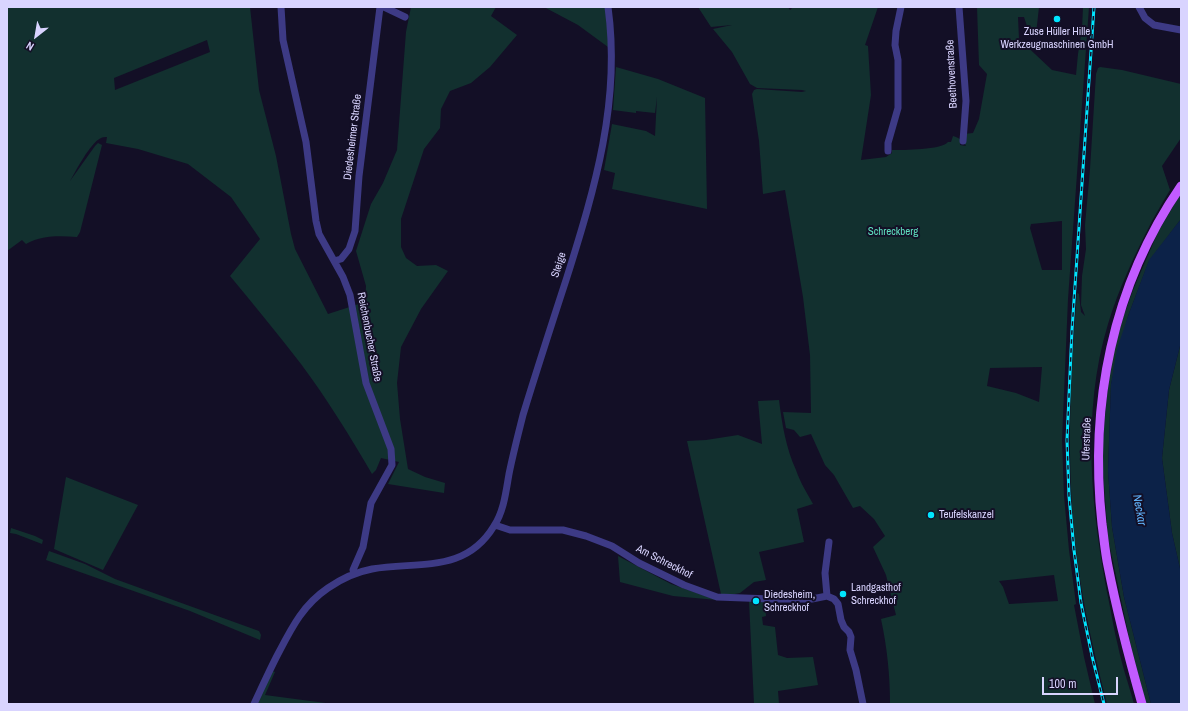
<!DOCTYPE html>
<html>
<head>
<meta charset="utf-8">
<style>
	body { margin:0 }
	#map { position:relative; width:1188px; height:711px; overflow:hidden; background:#130f26; font-family:"Archivo Narrow",sans-serif }
	canvas { display:block }
	.frame { position:absolute; inset:0; border:8px solid #d9d4ff; pointer-events:none }
	.north { position:absolute; left:16px; top:16px; width:40px; height:40px; -webkit-text-stroke:3px #130f26; paint-order:stroke; rotate:211deg; font-size:11px; font-weight:700; line-height:16px; text-align:center; color:#d9d4ff }
	.north::after { content:''; display:block; margin:auto; width:14px; height:18px; background:#d9d4ff; clip-path:polygon(50% 0,100% 100%,50% 72%,0 100%) }
	.scale { position:absolute; left:1042px; top:677px; width:76px; height:18px; box-sizing:border-box; border:2px solid #d9d4ff; border-top:0; padding-left:5px; font-size:12px; line-height:14px; white-space:nowrap; color:#d9d4ff; -webkit-text-stroke:3px #130f26; paint-order:stroke }
</style>
</head>
<body>
<div id="map">
<canvas width="1188" height="711"></canvas>
<div class="frame"></div>
<div class="north">N</div>
<div class="scale">100 m</div>
</div>
<script>
const g = document.querySelector('canvas').getContext('2d');
g.lineJoin = 'round';
function paint(path, color) {
  g.fillStyle = color;
  g.fill(path, 'evenodd');
}
function stroke(path, color, width, dash) {
  g.strokeStyle = color;
  g.lineWidth = width;
  g.lineCap = dash ? 'butt' : 'round';
  g.setLineDash(dash || []);
  g.stroke(path);
}
function label(font, color, halo, rows, align = 'center') {
  g.font = font + ' "Archivo Narrow",sans-serif';
  g.lineWidth = 4;
  g.setLineDash([]);
  g.textBaseline = 'middle';
  g.strokeStyle = halo;
  g.fillStyle = color;
  for (const [text, x, y, turn = 0] of rows) {
    g.save();
    g.translate(x, y);
    g.rotate((+turn || 0) * Math.PI / 180);
    g.textAlign = isNaN(turn) ? turn : align;
    if (halo) g.strokeText(text, 0, 0);
    g.fillText(text, 0, 0);
    g.restore();
  }
}
paint(new Path2D(`
	M7,7h243l9,83 17,66 15,78 4,15 33,65 37,-12 1,-16 -10,-35 15,-47 12,-21 14,-33 9,-118 5,-25h85l-5,9 26,19 -27,32 -19,16 -21,8 -9,18 -1,19 -16,21 -23,70v28l5,11 11,8 19,-1 12,6 -27,38 -20,38 -4,36 3,36 8,50 17,8 20,6 -1,10 -56,-9 11,-22 -18,-4 -5,12 -4,4c-22,-38 -45,-75 -71,-110 -23,-30 -47,-59 -71,-88l30,-37 -29,-42 -43,-33 -50,-15 -32,-6 1,-6c-2,0 -5,0 -6,1 -11,5 -25,33 -31,43l25,-35 3,-3 4,2 -22,87 -3,5c-18,-1 -34,-2 -51,7l-4,-4 -15,11zM207,40l3,12 -95,38 -1,-12z
	M544,7h64v40l-30,-22z
	M698,7h90l2,3 3,-3h85l-13,38 3,1 3,49 -10,65 25,-3 6,-4v-3c12,0 49,0 56,-8h3l2,-6 3,1 4,2v6l6,1 -3,-5 1,-7 9,-1 6,-14 8,-45 -8,-9 -2,-58h62l-3,27 -6,1 -6,-18h-6l1,22 33,31 24,5 2,-21 4,-25 1,-22h6l-21,292 -6,141 2,56 5,54 7,54 -2,1 10,52 11,47h-205c0,-29 -3,-57 -9,-85l15,-4 -10,-40 -13,-28 12,-11 -11,-17 -14,-13 -7,2 -19,-33 -9,-10 -14,-31 -11,3 -6,-7 -8,-2 -3,-16 28,1 -1,-58 -7,-58 -18,-107 -22,4 -4,-53 -7,-47 2,-4 3,-1 45,3 4,-1 -4,-1 -45,-2 -7,-4 -18,-32 -19,-23 19,-4 -21,2zM1062,221v49h-20l-12,-42 1,-4zM1042,367l-3,35 -23,-9 -29,-7 3,-18zM1054,575l4,26 -49,3 -6,-17 -4,-6z
	M616,67l42,12 47,19 2,111 -95,-20 3,-16 -11,-3 8,-46 34,7 9,5 2,-39 -2,16 -19,-2v2l-23,-3z
	M1100,67l22,3 59,14v54l-19,28 8,24c-6,10 -12,20 -18,31 -17,33 -33,67 -44,103 -27,88 -17,189 1,278 3,14 5,29 9,44 4,20 11,39 16,58h-27c-13,-51 -25,-102 -31,-154 -10,-86 -6,-171 1,-257l2,1 2,18 4,4 -4,-11 1,-29 4,-27 -1,-24 5,-56 6,-95 2,-6z
	M1181,193v26l-32,42 -21,55 -17,68 -3,87 4,56 12,70 27,107h-5l-16,-62 -22,-104 -5,-66v-34l4,-42 5,-43 11,-35 10,-28 25,-58z
	M1181,342v231l-9,-40 -10,-75 7,-68z
	M779,400c3,24 7,48 17,70 4,12 11,23 17,34l-16,5 7,33 -45,10 7,28 -12,2 -14,11 -5,1h-14l-34,-153 19,-1 32,-5 24,9 -4,-43z
	M66,477l72,28 -35,65 -49,-21z
	M11,528l24,8 8,4 -1,4 -26,-10 -6,-1z
	M49,551l36,13 30,15 144,52 2,4 -1,5 -70,-29 -144,-51z
	M618,556l53,28 46,16 -44,-4 -53,-14z
	M749,601h5v2h3v-1h8l1,14 -4,1 1,8 12,2 3,28 9,3 26,-1 5,28 -40,6 1,13h-25z
	M272,671l3,1 -10,23 68,9h-77z`), '#12302f');
paint(new Path2D(`
	M1181,219v123l-12,48 -7,68 10,75 9,40v131h-30l-27,-107 -12,-70 -4,-56 3,-87 6,-35 11,-33 21,-56z`), '#0c2248');
stroke(new Path2D(`
	M281,7l2,33 23,102 10,79 3,13 24,43 7,18 16,88 25,66 1,16 -21,38 -8,44 -10,23 1,4
	M384,7l21,10
	M959,7l7,94 -3,40
	M1139,7l6,11 9,7 27,5
	M888,151v-8l10,-35v-48l-3,-15 1,-14 5,-24
	M334,261l7,-2 8,-10 6,-18 4,-55 21,-169
	M495,525l15,5h53l23,6 26,10 27,17 45,22 33,12 54,2h41l15,-3 7,3 4,5 3,16 3,7 5,5 2,5 -1,13 6,20 7,34
	M827,596l-2,-23 4,-31
	M254,704c8,-17 16,-35 25,-52 13,-25 24,-47 49,-64 13,-9 28,-16 44,-19 46,-8 93,5 122,-43 10,-15 12,-35 15,-52 4,-20 9,-39 14,-59 14,-46 29,-92 44,-138 28,-89 54,-176 41,-270`), '#3d3a85', 7);
stroke(new Path2D(`
	M1142,704c-13,-46 -25,-92 -34,-138 -3,-14 -4,-28 -6,-42 -13,-119 10,-238 79,-338`), '#c25bff', 9);
const rail = new Path2D(`
	M1094,7l-22,323 -5,110 2,56 5,54 7,53 11,53 12,48`);
stroke(rail, '#00e5ff', 3);
stroke(rail, '#130f26', 1.5, [4.5]);
for (const [x, y, r, color] of [
	[1057,19,4,"#00e5ff"],
	[931,515,4,"#00e5ff"],
	[843,594,4,"#00e5ff"],
	[756,601,4,"#00e5ff"]
]) {
  const dot = new Path2D();
  dot.arc(x, y, r, 0, 2 * Math.PI);
  g.fillStyle = color;
  g.fill(dot);
  stroke(dot, '#130f26', 1.5);
}
label('11px', '#d9d4ff', '#130f26', [
	["Zuse Hüller Hille",1057,32,"center"],
	["Werkzeugmaschinen GmbH",1057,45,"center"],
	["Teufelskanzel",939,515],
	["Landgasthof",851,588],
	["Schreckhof",851,601],
	["Diedesheim,",764,595],
	["Schreckhof",764,608]
], 'left');
label('11px', '#d9d4ff', '#130f26', [
	["Beethovenstraße",952,74,-93],
	["Diedesheimer Straße",353,137,-83],
	["Steige",559,265,-72],
	["Reichenbucher Straße",369,337,79],
	["Uferstraße",1087,439,-88],
	["Am Schreckhof",664,562,27]
]);
label('11px', '#5fe0c0', '#130f26', [
	["Schreckberg",893,232]
]);
label('italic 12px', '#62b6ff', '#130f26', [
	["Neckar",1139,510,80]
]);
</script>
</body>
</html>
